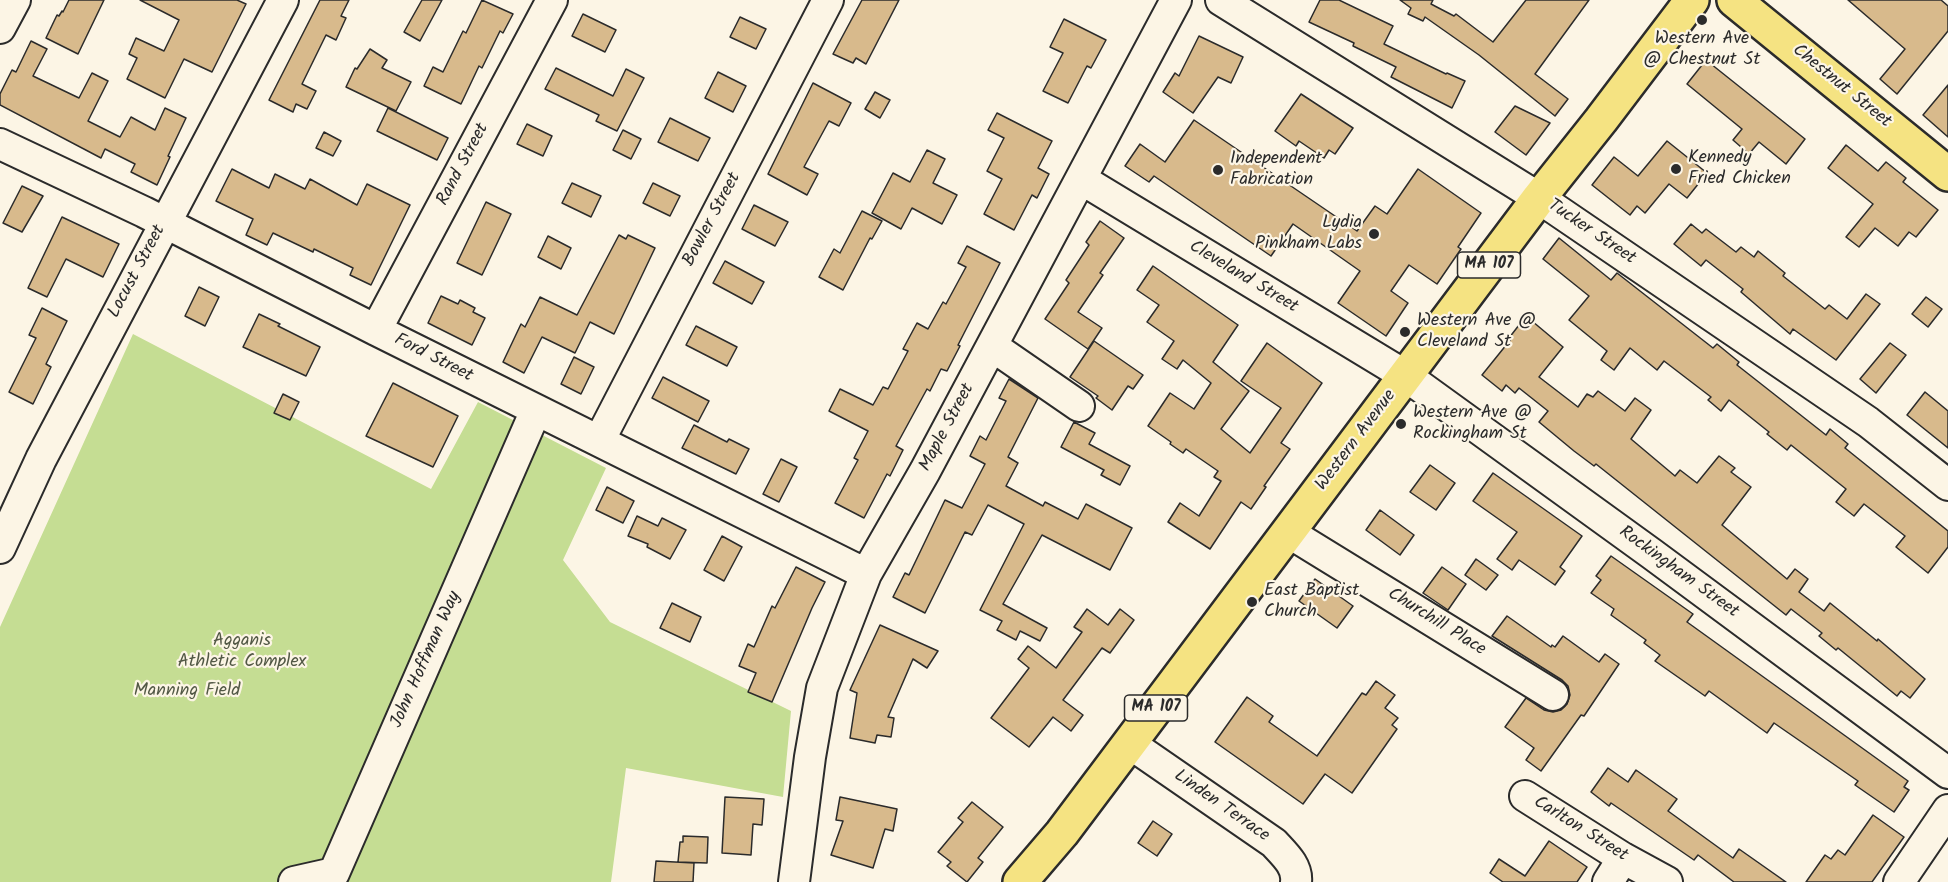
<!DOCTYPE html>
<html>
<head>
<meta charset="utf-8">
<style>
	body { margin:0 }
	canvas { display:block; background:#fcf5e5 }
</style>
</head>
<body>
<canvas width="1948" height="882"></canvas>
<script>
const g = document.querySelector('canvas').getContext('2d');
g.lineJoin = 'round';
function paint(path, color) {
  g.fillStyle = color;
  g.fill(path, 'evenodd');
}
function stroke(path, color, width, dash) {
  g.strokeStyle = color;
  g.lineWidth = width;
  g.lineCap = dash ? 'butt' : 'round';
  g.setLineDash(dash || []);
  g.stroke(path);
}
function label(font, color, halo, rows, align = 'center') {
  g.font = font + ' Kalam,sans-serif';
  g.lineWidth = 4.5;
  g.setLineDash([]);
  g.textBaseline = 'middle';
  g.strokeStyle = halo;
  g.fillStyle = color;
  for (const [text, x, y, turn = 0] of rows) {
    g.save();
    g.translate(x, y);
    g.rotate((+turn || 0) * Math.PI / 180);
    g.textAlign = isNaN(turn) ? turn : align;
    if (halo) g.strokeText(text, 0, 0);
    g.fillText(text, 0, 0);
    g.restore();
  }
}
paint(new Path2D(`
	M133,334l298,155 47,-87 128,66 -43,92 47,62 181,89 -8,86 -157,-29 -15,114h-611v-255z`), '#c5dd93');
const building = new Path2D(`
	M69,0h35l-26,54 -32,-16 11,-23 2,1 3,-5 1,1z
	M140,0h97l9,4 -34,68 -28,-13 -19,39 -38,-19 10,-21 -8,-4 7,-16 28,13 15,-31z
	M320,0h29l-8,16 5,2 -10,22 -10,-5 -24,49 14,7 -9,18 -11,-5 -3,8 -24,-12z
	M422,0h20l-22,41 -16,-9z
	M482,0l31,14 -10,19 -3,-2 -18,37 -3,-2 -18,38 -37,-18 9,-19 10,5 20,-41 3,2z
	M862,0h37l-33,64 -10,-6 -3,5 -20,-9z
	M1320,0h19l54,26 -9,18 62,30 1,-1 18,8 -13,27 -61,-31 5,-10 -43,-21 1,-3 -45,-21z
	M1400,0h33l-2,4 23,12 2,-2 37,28 33,-42h63l-54,74 33,25 -13,17 -76,-61 -54,-38 -2,4 -15,-7 3,-6z
	M1848,0h93l7,6v25l-51,63 -17,-15 25,-30z
	M583,14l33,16 -11,22 -33,-16z
	M740,17l26,12 -10,20 -26,-12z
	M1064,19l42,21 -15,28 -4,-2 -19,37 -25,-12 20,-38 -13,-6z
	M1199,36l44,21 -12,26 -13,-6 -25,36 -30,-21 12,-19 4,3z
	M31,41l16,8 -14,27 46,22 13,-25 16,8 -20,40 32,16 11,-20 24,13 10,-22 21,10 -18,38 2,1 -13,28 -26,-13 4,-8 -30,-15 -4,9 -101,-53v-11l12,-24 4,2z
	M370,49l17,11 -5,8 29,14 -15,29 -50,-24 9,-19 2,1z
	M1706,60l99,79 -19,25 -27,-22 -10,12 -16,-14 9,-11 -55,-45z
	M556,68l57,28 13,-27 18,9 -27,53 -21,-10 3,-6 -54,-26z
	M718,72l28,14 -13,26 -28,-14z
	M813,83l38,20 -12,23 -10,-5 -25,46 14,7 -11,21 -39,-21z
	M1948,85v52l-25,-22z
	M875,92l15,8 -10,18 -15,-9z
	M1301,94l52,34 -18,26 -6,-4 -5,8 -25,-17 -3,5 -21,-15z
	M1515,106l35,17 -24,32 -31,-23z
	M388,108l60,30 -11,22 -60,-29z
	M997,113l55,28 -14,27 11,6 -12,24 -5,-3 -18,35 -30,-16 18,-35 -15,-8 17,-33 -16,-8z
	M670,118l40,20 -12,23 -40,-19z
	M1194,120l163,111 18,-25 12,8 31,-45 63,44 -23,34 3,2 -24,35 -28,-19 -18,26 17,12 -22,33 -48,-33 22,-32 -67,-47 -22,32 -117,-80 -5,6 -24,-16 15,-22 25,18z
	M527,124l25,12 -9,20 -26,-12z
	M623,130l18,9 -10,20 -18,-9z
	M324,132l17,9 -8,15 -17,-8z
	M1667,141l40,32 -20,25 -18,-14 -24,29 -8,-7 -7,9 -38,-30 22,-28 24,19z
	M1846,145l32,26 8,-9 20,16 -3,4 35,28 -22,27 -7,-5 -11,14 -23,-18 -16,19 -13,-10 27,-33 -45,-36z
	M927,150l18,9 -12,24 24,12 -15,29 -30,-16 -11,21 -29,-16 21,-40 17,9z
	M232,169l37,19 6,-14 30,15 5,-10 47,26 10,-21 43,21 -39,80 -21,-10 3,-7 -39,-19 -1,3 -40,-19 -6,12 -21,-10 7,-16 -37,-18z
	M572,183l29,13 -10,21 -29,-14z
	M653,183l27,13 -10,20 -27,-13z
	M22,186l21,10 -21,36 -19,-9z
	M486,202l25,12 -29,61 -25,-12z
	M754,205l34,17 -13,24 -33,-17z
	M862,211l20,10 -10,18 -2,-1 -27,52 -24,-13 15,-28 6,4z
	M62,217l57,27 -16,33 -37,-18 -19,38 -19,-9z
	M1100,221l24,17 -24,35 3,2 -25,37 24,16 -14,21 -43,-30 24,-36 -3,-3 23,-35 -3,-3z
	M1691,224l11,9 4,-4 30,23 5,-5 13,10 4,-6 27,22 -2,3 42,33 4,-4 18,14 19,-25 14,10 -44,56 -43,-31 -3,5 -49,-42 2,-3 -37,-29 -5,6 -27,-22z
	M619,235l7,4 2,-4 27,13 -41,86 -24,-12 -15,31 -33,-16 -18,36 -21,-11 18,-38 4,3 15,-30 37,18z
	M548,236l23,12 -10,21 -23,-12z
	M1559,238l52,42 6,-7 96,75 4,-4 22,18 -2,3 89,70 4,-6 18,15 -3,4 103,83v16l-20,26 -32,-26 9,-11 -41,-32 -10,12 -18,-14 10,-13 -55,-44 -4,5 -20,-16 2,-2 -40,-32 -8,11 -13,-11 3,-3 -47,-36 -7,9 -27,-22 -16,22 -13,-10 6,-9 -38,-31 20,-24 -46,-37z
	M967,246l33,17 -42,82 2,1 -13,25 -6,-2 -11,22 -3,-2 -31,57 7,4 -13,26 -3,-2 -23,44 -29,-15 23,-43 -4,-2 14,-27 -39,-20 11,-22 33,16 10,-18 5,2 20,-38 -5,-2 14,-26 11,6 15,-27 3,2 20,-37 -8,-4z
	M725,261l39,21 -12,22 -39,-21z
	M1153,266l85,59 -25,37 36,29 -28,38 29,24 31,-45 -40,-27 26,-38 55,40 -41,60 9,6 -26,37 2,1 -15,22 -10,-7 -31,47 -42,-27 12,-19 19,13 22,-35 -7,-4 4,-6 -32,-22 -3,4 -13,-9 1,-2 -23,-16 22,-33 24,16 17,-26 -28,-23 -6,9 -15,-10 12,-18 -27,-19 12,-17 -22,-15z
	M199,287l20,10 -14,29 -20,-10z
	M441,296l17,8 2,-4 15,8 -2,4 12,6 -13,27 -44,-22z
	M1926,297l16,12 -14,18 -16,-13z
	M42,308l25,13 -21,43 5,3 -18,37 -24,-12 27,-54 -7,-3z
	M259,314l21,10 -2,2 42,21 -14,29 -63,-29z
	M1526,316l37,31 -24,30 39,30 9,-13 6,3 5,-6 27,20 10,-13 16,12 -20,29 44,37 5,-6 17,13 22,-27 16,12 -4,4 20,15 -29,38 65,54 8,-10 13,10 -9,13 25,19 6,-8 47,38 1,-2 47,40 -15,19 -9,-7 -4,5 -59,-48 -2,2 -17,-14 3,-3 -31,-24 -5,6 -190,-151 -2,2 -20,-15 -35,-29 9,-11 -29,-23 -4,5 -9,-8 -4,6 -20,-16 29,-36 -2,-1z
	M696,326l41,21 -10,19 -41,-21z
	M1094,341l49,34 -10,14 -5,-3 -16,24 -16,-12 2,-2 -28,-19z
	M1890,343l16,12 -30,38 -16,-14z
	M574,357l20,10 -13,27 -20,-10z
	M663,377l46,24 -11,21 -46,-24z
	M1009,379l29,19 -30,59 10,6 -12,23 37,20 2,-4 33,17 8,-15 46,24 -22,42 -68,-35 -39,69 44,24 -7,13 -20,-10 -4,9 -19,-10 5,-9 -22,-11 44,-86 -36,-19 -16,30 -7,-3 -40,81 -32,-16 12,-24 4,2 36,-75 17,8 23,-44 -15,-8 10,-20 6,4 20,-39 -7,-3z
	M393,383l65,33 -25,51 -67,-31z
	M1925,392l23,19v37l-41,-33z
	M283,394l16,8 -9,18 -16,-7z
	M1074,422l21,11 -6,11 41,22 -10,19 -19,-10 3,-5 -43,-23z
	M694,425l33,17 2,-3 20,10 -13,25 -54,-26z
	M781,459l16,8 -18,35 -16,-8z
	M1430,465l25,18 -19,27 -26,-18z
	M1493,473l89,63 -22,31 5,4 -10,14 -36,-25 -7,10 -15,-11 20,-27 -44,-31z
	M607,487l27,14 -11,22 -27,-13z
	M1380,510l34,25 -14,20 -34,-25z
	M637,516l21,10 4,-8 24,12 -16,29 -23,-12 1,-3 -20,-8z
	M722,536l20,11 -18,34 -20,-11z
	M1611,556l82,58 -6,8 221,159 -4,6 5,3 -15,22 -39,-27 3,-4 -84,-58 -7,10 -58,-42 -4,5 -50,-35 5,-6 -16,-12 2,-3 -35,-25 3,-6 -23,-16 10,-13 -5,-4z
	M1476,559l22,16 -12,15 -21,-15z
	M796,567l29,15 -13,26 -40,94 -24,-10 8,-19 -17,-7 9,-22 6,3 18,-41 3,2z
	M1442,567l24,17 -18,26 -25,-17z
	M1315,579l38,27 -16,22 -38,-27z
	M672,603l29,14 -11,25 -30,-14z
	M1087,609l21,16 12,-16 14,11 -24,33 -8,-5 -39,52 20,15 -12,16 -18,-14 -24,30 -38,-29 38,-50 -11,-9 10,-13 28,22 26,-36 -8,-5z
	M1507,616l44,31 1,-2 3,2 8,-11 36,26 6,-8 14,10 -35,52 -3,-1 -40,56 -15,-11 8,-12 -29,-21 21,-29 18,12 9,2 8,-2 6,-6 3,-9 -2,-9 -6,-6 -70,-44z
	M880,625l58,26 -11,17 -14,-9 -25,58 6,1 -3,19 -14,-2 -2,8 -25,-5 7,-45 -7,-3z
	M1376,681l19,14 -10,13 13,10 -6,7 5,4 -45,64 -27,-19 -22,30 -88,-62 32,-45 26,19 -4,6 48,34 45,-63 4,2z
	M1608,768l20,14 8,-12 41,29 -9,12 65,47 6,-9 47,33h-52l-36,-27 -4,5 -83,-57 -2,3 -18,-14z
	M725,797l39,2 -2,26 -9,-1 -2,31 -29,-2z
	M840,797l57,12 -4,22 -8,-2 -12,39 -42,-13 12,-34 -7,-1z
	M972,802l31,25 -25,31 5,4 -16,20 -20,-16 4,-4 -13,-10 25,-30 -5,-4z
	M1873,815l31,22 -32,45h-66l19,-27 6,4 7,-9 7,5z
	M1153,821l19,13 -15,22 -19,-13z
	M683,836l25,1 -1,26 -29,-1 2,-20h3z
	M1549,841l38,26 -10,15h-74l-13,-9 9,-14 26,17z
	M656,861l38,2 -1,19h-39z`);
paint(building, '#d8ba8c');
stroke(building, '#2b2b2b', 1.5);
const minor = new Path2D(`
	M1221,0l318,198 329,224 80,63
	M0,28l15,-28
	M0,144l144,68 232,118 490,244
	M1081,179l325,197 246,178 296,219
	M376,330l176,-330
	M992,346l87,60
	M599,441l229,-441
	M1288,532l265,163
	M0,548l41,-89 242,-459
	M1129,743l145,100c10,11 24,23 22,39
	M1525,796l98,62 44,24
	M294,882l40,-9 202,-463
	M794,882l16,-125 12,-69 44,-114 59,-103 251,-471
	M1608,882l15,-24
	M1899,882l49,-72`);
const major = new Path2D(`
	M1734,0l214,174
	M1020,882l42,-49 477,-635 62,-78 91,-120`);
stroke(minor, '#2b2b2b', 34);
stroke(major, '#2b2b2b', 38);
stroke(minor, '#fcf5e5', 30);
stroke(major, '#f5e382', 33);
for (const [x, y, r, color] of [
	[1702,20,6,"#2b2b2b"],
	[1676,169,6,"#2b2b2b"],
	[1218,170,6,"#2b2b2b"],
	[1374,234,6,"#2b2b2b"],
	[1405,332,6,"#2b2b2b"],
	[1401,424,6,"#2b2b2b"],
	[1252,602,6,"#2b2b2b"]
]) {
  const dot = new Path2D();
  dot.arc(x, y, r, 0, 2 * Math.PI);
  g.fillStyle = color;
  g.fill(dot);
  stroke(dot, '#fcf5e5', 2);
}
for (const [x, y, w] of [
	[1489,265,63],
	[1156,708,63]
]) {
  const box = new Path2D();
  box.roundRect(x - w / 2, y - 13, w, 26, 4.5);
  g.fillStyle = '#fcf5e5';
  g.fill(box);
  stroke(box, '#2b2b2b', 1.5);
}
label('bold 16px', '#2b2b2b', null, [
	["MA 107",1489,265],
	["MA 107",1156,708]
]);
label('18px', '#2b2b2b', '#fcf5e5', [
	["Western Ave",1702,40,"center"],
	["@ Chestnut St",1702,61,"center"],
	["Kennedy",1688,159],
	["Fried Chicken",1688,180],
	["Independent",1230,160],
	["Fabrication",1230,181],
	["Lydia",1362,224,"right"],
	["Pinkham Labs",1362,245,"right"],
	["Western Ave @",1417,322],
	["Cleveland St",1417,343],
	["Western Ave @",1413,414],
	["Rockingham St",1413,435],
	["East Baptist",1264,592],
	["Church",1264,613]
], 'left');
label('18px', '#2b2b2b', '#fcf5e5', [
	["Chestnut Street",1841,87,39],
	["Rand Street",464,165,-62],
	["Bowler Street",713,220,-62],
	["Tucker Street",1591,233,34],
	["Locust Street",138,272,-62],
	["Cleveland Street",1243,278,31],
	["Ford Street",433,359,27],
	["Maple Street",948,428,-62],
	["Western Avenue",1357,441,-53],
	["Rockingham Street",1678,573,36],
	["Churchill Place",1436,623,32],
	["John Hoffman Way",427,660,-66],
	["Linden Terrace",1221,807,35],
	["Carlton Street",1580,830,32]
]);
label('18px', '#525845', '#fcf5e5', [
	["Agganis",242,642],
	["Athletic Complex",242,663],
	["Manning Field",187,692]
]);
</script>
</body>
</html>
